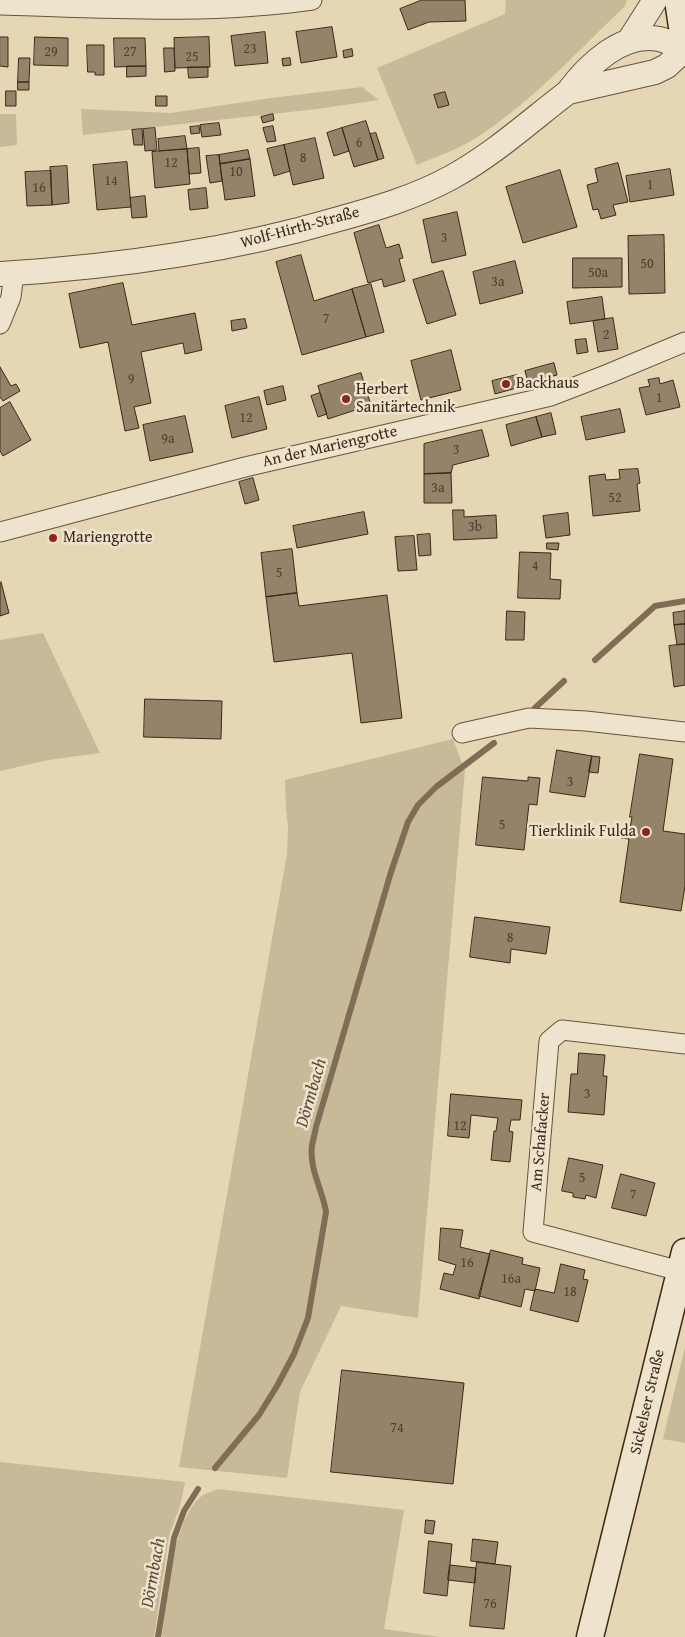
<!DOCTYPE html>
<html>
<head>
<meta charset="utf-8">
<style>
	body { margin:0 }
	canvas { display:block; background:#e5d6b4 }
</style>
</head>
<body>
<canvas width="685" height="1637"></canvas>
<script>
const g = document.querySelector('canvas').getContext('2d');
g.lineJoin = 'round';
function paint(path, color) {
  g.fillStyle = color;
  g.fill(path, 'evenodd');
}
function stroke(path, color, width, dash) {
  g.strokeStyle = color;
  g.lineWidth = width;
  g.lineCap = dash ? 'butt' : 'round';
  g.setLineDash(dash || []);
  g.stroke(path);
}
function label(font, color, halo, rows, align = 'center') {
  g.font = font + ' "Gentium Book Plus",serif';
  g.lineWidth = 5;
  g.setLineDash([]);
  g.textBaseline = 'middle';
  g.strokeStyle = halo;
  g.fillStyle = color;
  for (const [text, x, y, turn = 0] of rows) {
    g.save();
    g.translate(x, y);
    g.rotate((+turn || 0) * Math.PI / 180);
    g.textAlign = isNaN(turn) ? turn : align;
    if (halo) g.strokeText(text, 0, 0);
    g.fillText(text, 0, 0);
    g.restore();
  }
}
paint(new Path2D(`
	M506,0h121l-2,6c-48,46 -95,98 -152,134 -17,10 -38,17 -56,25l-40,-97 128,-54z
	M362,87l17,13 -62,9 -234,26 -2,-26 90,4 100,-15z
	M0,114h16l1,31 -17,2z
	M43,633l57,120 -52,7 -48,11v-131z
	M453,739l12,32 -47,547 -77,-12 -41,86 -13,86 -108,-11 108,-613 1,-27 -2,-19 -1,-28z
	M685,1347v96l-22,-4z
	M0,1462l185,20 -5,24 -11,30 -15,101h-154z
	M218,1489l186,21 -20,119 56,8h-278c5,-37 10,-120 41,-142 4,-2 10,-4 15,-6z`), '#c8b999');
stroke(new Path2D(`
	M595,660l60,-54 30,-5
	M535,708l29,-27
	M215,1468l44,-53 18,-29 17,-32 14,-36 18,-106c-3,-21 -17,-43 -14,-66 1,-6 3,-13 4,-19l75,-255 17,-50 10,-17 18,-18 58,-44
	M158,1637l16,-99 10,-27 14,-22`), '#7f6d56', 6);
const building = new Path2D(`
	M422,0h43l1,21 -37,1 -21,8 -8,-21z
	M332,27l5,30 -36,6 -5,-31z
	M265,32l3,31 -33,3 -4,-30z
	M0,37h8v30l-8,-1z
	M35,37l33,1v28l-34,-1z
	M209,37l1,30 -35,1 -1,-30z
	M114,38h31l1,28 -31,1z
	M87,45h17v30h-9v-3h-7z
	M164,48h10l1,23 -10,1z
	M352,49l1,7 -9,2 -1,-7z
	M19,58h11l-1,24h-11z
	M290,58l1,7 -8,1 -1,-7z
	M127,66h19v10l-19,1z
	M188,67h20v10l-19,1z
	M18,82h11v8h-11z
	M6,91h10v15h-10z
	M445,92l4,13 -11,3 -4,-13z
	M156,96h11v10h-11z
	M273,114l1,6 -11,3 -2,-6z
	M366,121l12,39 -24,7 -12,-39z
	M219,123l2,12 -19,2 -2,-12z
	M199,126l1,7 -9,1 -1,-7z
	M273,126l3,15 -9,1 -4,-14z
	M155,128l2,22 -12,1 -2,-22z
	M342,128l7,23 -15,5 -7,-23z
	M142,129l1,16h-9l-2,-15z
	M376,133l8,25 -6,2 -8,-26z
	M185,136l2,13 -28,2 -1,-12z
	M315,138l9,40 -31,7 -9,-40z
	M284,145l6,26 -16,5 -7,-27z
	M199,148l2,25 -12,1 -2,-25z
	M187,149l3,35 -35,4 -3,-36z
	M248,150l2,9 -30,5 -1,-9z
	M219,155l3,26 -12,2 -4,-27z
	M250,159l5,37 -30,4 -5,-36z
	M127,162l4,45 -34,3 -4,-45z
	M618,163l10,39 -15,3 3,10 -15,4 -3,-10 -5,1 -6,-25 11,-3 -3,-13z
	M67,166l2,37 -17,2 -2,-38z
	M670,169l4,26 -44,7 -4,-26z
	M560,170l17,57 -54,16 -17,-56z
	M51,171l1,34 -25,1 -2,-34z
	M206,188l2,20 -18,2 -2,-20z
	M145,196l2,21 -15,1 -2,-20z
	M457,212l9,43 -34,8 -9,-43z
	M379,225l7,23 13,-4 4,14 -4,1 6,22 -21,6 -2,-8 -14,4 -14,-50z
	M664,235l1,58 -36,1 -1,-58z
	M301,255l13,46 38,-12 14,48 -64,18 -26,-93z
	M573,258h49v29l-49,1z
	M515,261l8,32 -43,11 -7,-32z
	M443,271l13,44 -29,9 -14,-44z
	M123,283l9,42 63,-12 7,37 -17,4 -2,-11 -42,9 10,51 -17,4 5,21 -14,3 -17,-89 -28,6 -11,-54z
	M371,284l13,48 -18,5 -14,-48z
	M602,297l3,22 -35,5 -3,-22z
	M613,318l5,31 -20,3 -5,-31z
	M245,319l2,9 -15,3 -1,-10z
	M586,339l2,13 -11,2 -2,-14z
	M451,350l10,40 -40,10 -10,-39z
	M554,363l3,12 -29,7 -3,-11z
	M0,367l11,19 5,-2 4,7 -17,10 -3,-4z
	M361,373l10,32 -43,14 -10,-33z
	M517,375l3,12 -25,7 -3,-13z
	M659,378l1,6 13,-4 7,27 -34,8 -7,-27 11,-2 -2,-6z
	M283,386l3,14 -19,5 -3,-14z
	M320,393l7,21 -9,3 -7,-21z
	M259,397l8,32 -35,9 -7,-32z
	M10,402l21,38 -28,16 -3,-5v-43z
	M620,409l5,23 -39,8 -5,-23z
	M551,413l5,21 -14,3 -6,-20z
	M185,416l8,36 -43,9 -7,-36z
	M536,417l6,20 -31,9 -5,-21z
	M482,430l7,26 -36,9 -2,8 -27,1v-30z
	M638,469l2,14 -3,1 3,27 -47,5 -4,-40 16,-2 1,6 14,-1 -1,-9z
	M451,473l1,30h-28v-29z
	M253,478l6,22 -14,4 -6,-22z
	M453,510h11v7l32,-2 1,23 -43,2z
	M364,512l4,22 -71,14 -4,-22z
	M568,513l2,22 -24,3 -3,-22z
	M430,534l1,21 -12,1 -2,-21z
	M414,536l3,34 -19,1 -3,-34z
	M547,543h12l-1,7 -11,-1z
	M292,549l5,44 -31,4 -5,-44z
	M520,552l31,1 -1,26 11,1 -1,19 -42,-1z
	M1,582l8,31 -9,3v-33z
	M297,593l2,13 88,-11 15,123 -41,5 -9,-70 -78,9 -8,-65z
	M507,611l18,1 -1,28h-18z
	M685,611v13l-11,1 -1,-12z
	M685,624v20l-8,1 -3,-20z
	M685,644v41l-11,2 -5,-41z
	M145,699l77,2 -1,38 -77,-2z
	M557,750l35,6 -7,41 -35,-5z
	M640,754l33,5 -10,72 22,3v52l-4,25 -61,-9 9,-63 -8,-1 1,-11 8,1 2,-11h-2z
	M592,756l8,1 -2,16 -9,-1z
	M483,777l45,4v-4l12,1 -3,27 -8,-1 -5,46 -48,-5z
	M475,917l75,10 -4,27 -35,-5 -1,14 -40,-6z
	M579,1053l26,2 -2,21h4l-3,39 -36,-3 3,-38h6z
	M451,1094l71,6 -2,20h-9l-2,11 4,1 -3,30 -19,-2 3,-29h2l2,-13 -27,-3 -2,23 -21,-2z
	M569,1158l34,7 -7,33 -10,-3 -1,4 -12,-2v-4l-11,-2z
	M621,1174l34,9 -9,33 -34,-8z
	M441,1228l22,2 -3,17 30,7 -11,45 -39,-10 4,-16 9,2 3,-10 -17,-5z
	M491,1250l32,8 -1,6 18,4 -5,23 -10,-2 -4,18 -42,-11z
	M561,1264l24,6 -2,9 5,1 -10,42 -48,-12 5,-21 19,4z
	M342,1370l122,13 -11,101 -122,-12z
	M426,1520l9,1 -2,13 -8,-1z
	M473,1539l25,3 -3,22 -24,-3z
	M429,1541l23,3 -5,52 -23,-3z
	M477,1562l34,4 -7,63 -34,-3z
	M450,1565l26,3 -1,15 -27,-3z`);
paint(building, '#948369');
stroke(building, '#3c2918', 1);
const minor = new Path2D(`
	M0,5c104,3 209,10 312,-5
	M0,324l11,-27 3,-24
	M0,532l245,-65 306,-71 57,-22 77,-32
	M462,733l67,-15 57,3 99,11
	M680,1271l-147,-39 16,-191 13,-11 123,14`);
const tertiary = new Path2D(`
	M629,41l26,-41
	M568,92l87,-20 12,-6 18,-17
	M0,274c114,-7 226,-22 335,-54 40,-11 81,-23 117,-43 42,-23 78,-56 116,-85 20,-27 54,-60 91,-53 9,2 18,7 26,10`);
const secondary = new Path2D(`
	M678,0l7,47
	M590,1637l95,-385`);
stroke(minor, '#66543f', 21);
stroke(tertiary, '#66543f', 26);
stroke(secondary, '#3c2918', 29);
stroke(minor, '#eee4ce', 19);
stroke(tertiary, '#eee4ce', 24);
stroke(secondary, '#eee4ce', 26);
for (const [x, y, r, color] of [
	[506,384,5,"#8f2418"],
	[346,399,5,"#8f2418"],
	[53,538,5,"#8f2418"],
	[646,832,5,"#8f2418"]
]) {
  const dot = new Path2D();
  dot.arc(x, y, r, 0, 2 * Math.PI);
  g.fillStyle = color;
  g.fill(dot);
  stroke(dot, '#eee4ce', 2);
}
label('14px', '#52402c', null, [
	["23",250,49],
	["29",51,52],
	["27",130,52],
	["25",192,57],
	["6",359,143],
	["8",303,158],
	["12",171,163],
	["10",236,172],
	["14",111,181],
	["1",650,185],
	["16",39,188],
	["3",444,238],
	["50",647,264],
	["50a",598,273],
	["3a",498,282],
	["7",326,319],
	["2",606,335],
	["9",131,379],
	["1",659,398],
	["12",246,418],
	["9a",168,439],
	["3",456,450],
	["3a",438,488],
	["52",615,498],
	["3b",475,527],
	["4",535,566],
	["5",279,573],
	["3",570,782],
	["5",502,825],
	["8",510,938],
	["3",587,1094],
	["12",460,1126],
	["5",582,1178],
	["7",633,1195],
	["16",467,1263],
	["16a",511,1279],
	["18",570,1292],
	["74",397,1428],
	["76",490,1604]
]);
label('16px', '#3c2918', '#eee4ce', [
	["Wolf-Hirth-Straße",300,228,-15],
	["An der Mariengrotte",330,447,-13],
	["Am Schafacker",541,1142,-85],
	["Sickelser Straße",648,1402,-77]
]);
label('16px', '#3c2918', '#eee4ce', [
	["Backhaus",516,384],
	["Herbert",356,390],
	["Sanitärtechnik",356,408],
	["Mariengrotte",63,538],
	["Tierklinik Fulda",636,832,"right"]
], 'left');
label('italic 18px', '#5e4b37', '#eee4ce', [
	["Dörmbach",312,1093,-74],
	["Dörmbach",154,1573,-80]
]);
</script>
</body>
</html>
